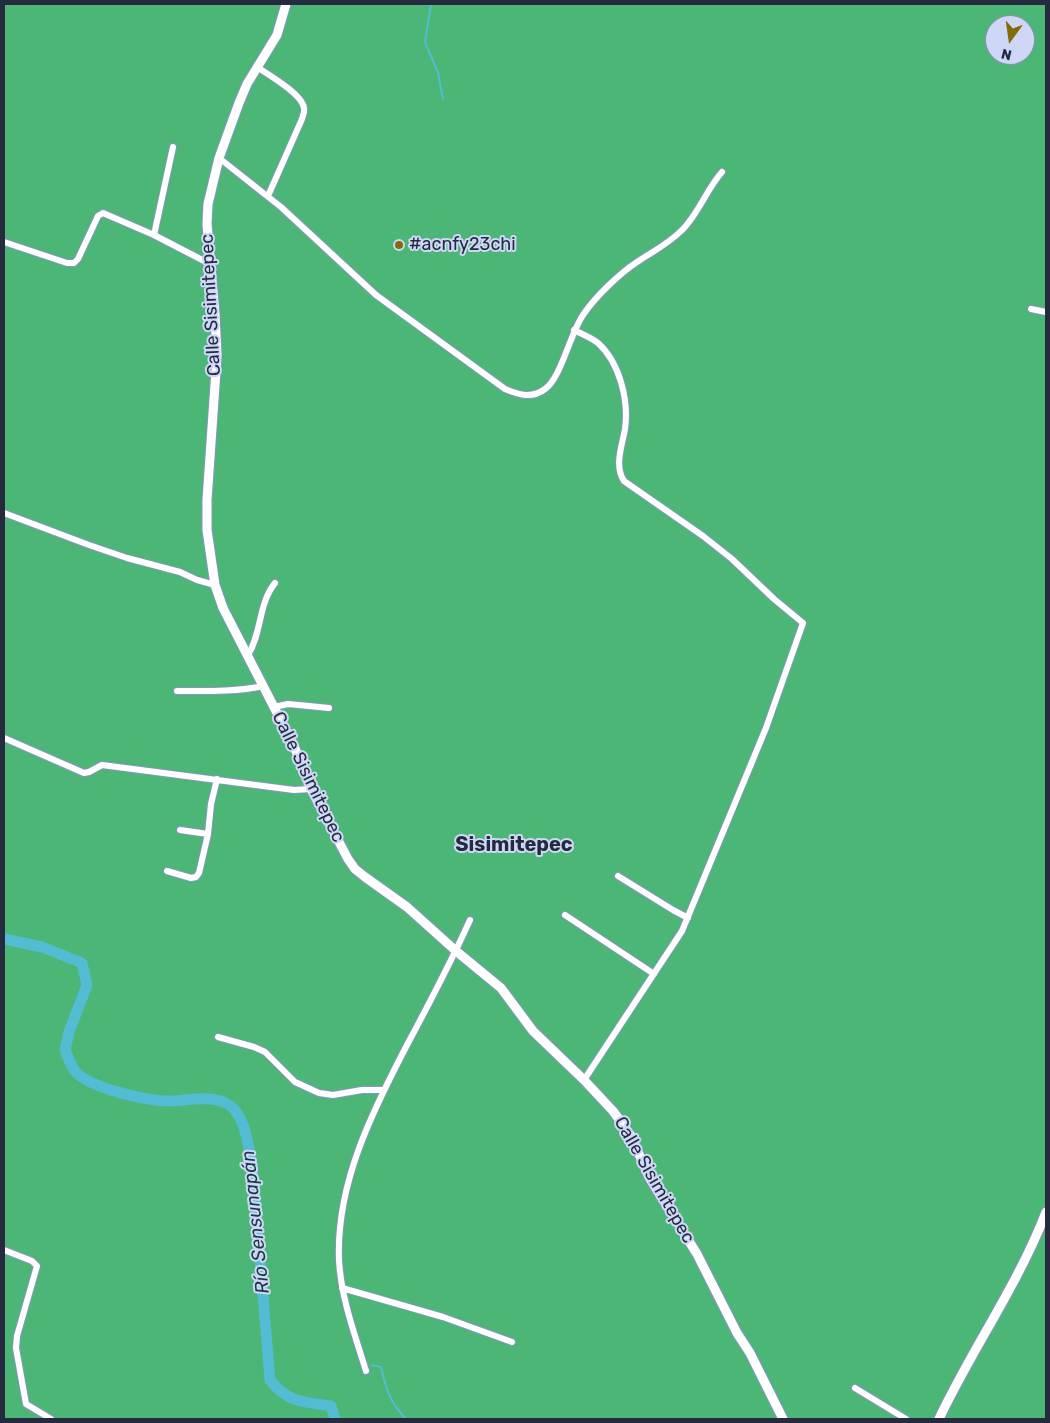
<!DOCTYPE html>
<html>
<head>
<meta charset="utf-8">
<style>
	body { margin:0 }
	#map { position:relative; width:1050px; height:1423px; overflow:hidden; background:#bbc8fd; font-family:Rubik,sans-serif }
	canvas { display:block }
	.frame { position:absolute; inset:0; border:5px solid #252a3e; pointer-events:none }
	.north { position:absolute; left:985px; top:15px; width:50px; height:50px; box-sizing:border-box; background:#ced7f7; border:1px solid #8a92ad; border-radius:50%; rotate:194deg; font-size:14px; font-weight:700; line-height:20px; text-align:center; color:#252a3e }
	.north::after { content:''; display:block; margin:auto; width:18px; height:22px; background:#836c07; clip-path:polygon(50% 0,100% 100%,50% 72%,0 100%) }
</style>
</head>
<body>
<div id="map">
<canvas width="1050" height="1423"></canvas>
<div class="frame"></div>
<div class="north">N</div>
</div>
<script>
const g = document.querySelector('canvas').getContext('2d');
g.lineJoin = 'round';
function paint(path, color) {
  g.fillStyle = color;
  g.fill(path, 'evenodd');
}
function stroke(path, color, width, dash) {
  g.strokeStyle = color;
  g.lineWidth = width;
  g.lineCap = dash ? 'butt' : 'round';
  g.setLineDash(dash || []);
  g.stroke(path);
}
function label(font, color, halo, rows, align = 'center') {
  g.font = font + ' Rubik,sans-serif';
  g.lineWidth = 4;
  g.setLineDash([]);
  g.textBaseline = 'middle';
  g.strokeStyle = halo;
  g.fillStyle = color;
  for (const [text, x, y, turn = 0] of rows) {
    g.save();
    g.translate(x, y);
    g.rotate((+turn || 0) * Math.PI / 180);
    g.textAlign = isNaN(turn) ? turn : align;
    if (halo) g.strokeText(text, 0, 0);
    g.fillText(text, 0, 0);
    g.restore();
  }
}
paint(new Path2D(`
	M4,4h1042v1415h-1042zM995,25h30v30h-30z`), '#4bb675');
stroke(new Path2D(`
	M431,4l-6,38 13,31 5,26
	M372,1365l9,2c5,23 9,35 25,52`), '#52bcd2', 2);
stroke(new Path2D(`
	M4,939l38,8 40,16 5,22 -18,47 -4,18c3,6 5,15 10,21 14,17 72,30 94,30 21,0 54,-10 68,12 10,15 11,34 15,51l18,216c18,23 34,22 61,26l4,13`), '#52bcd2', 11);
const street = new Path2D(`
	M257,67c12,8 45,27 47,41 1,3 -1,7 -2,11l-34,77
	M219,158l62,49 95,88 129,94c14,6 27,10 40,0 16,-11 25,-55 38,-74 12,-18 36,-41 54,-53 15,-10 31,-18 44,-31 17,-16 25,-41 41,-59
	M154,235l19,-88
	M4,242l63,21h7l4,-4 20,-43 5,-3 51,22 56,29
	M1031,309l15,3
	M574,330c8,4 18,8 24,13 22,20 31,58 27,86 -3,17 -11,37 -1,52l79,55 29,23 42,40 29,24 -37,105 -84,203 -98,149
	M4,513l85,32 38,13 53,14 17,8 18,5
	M248,655c14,-22 10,-51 27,-72
	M177,691c29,0 58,1 87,-5
	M274,707l14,-3 41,4
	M4,738l80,35 5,-1 13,-7 192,25 17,-1
	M180,830l28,4
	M167,871l24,7 5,-1 3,-4 9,-39 3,-30 6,-25
	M618,876l55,34 15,8
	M565,915l89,59
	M218,1037l36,10 11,5 30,30 24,11 14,2 29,-5h21
	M4,1250l28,11 5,5 -20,70 -1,12 10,56 25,15
	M342,1288l101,29 69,25
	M366,1371c-11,-36 -25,-73 -27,-111 -3,-76 33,-148 68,-215 22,-41 44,-83 63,-125
	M855,1388l51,31`);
const secondary = new Path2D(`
	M286,4l-9,31 -30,49 -8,19 -20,55 -11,46 -1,20 8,91 2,41 -10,144v30l8,55 8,23 71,138 17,43 37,70 7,10 10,8 42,30 49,44 45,37 32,43 51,49 29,31 18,25 18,41 48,77 40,79 13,20 33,66
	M939,1419c33,-70 79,-134 107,-207`);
stroke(street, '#8995c7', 8);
stroke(secondary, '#8995c7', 11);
stroke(street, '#fff', 6);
stroke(secondary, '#fff', 9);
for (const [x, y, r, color] of [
	[399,245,5,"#836c07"]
]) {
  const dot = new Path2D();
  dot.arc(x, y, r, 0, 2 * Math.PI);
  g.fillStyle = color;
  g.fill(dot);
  stroke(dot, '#ced7f7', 2);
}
label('18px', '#252a3e', '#ced7f7', [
	["#acnfy23chi",409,245]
], 'left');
label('18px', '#252a3e', '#ced7f7', [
	["Calle Sisimitepec",211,305,-93],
	["Calle Sisimitepec",308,777,64],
	["Calle Sisimitepec",654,1180,60]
]);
label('italic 19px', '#1a3a41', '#ced7f7', [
	["Río Sensunapán",256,1222,-96]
]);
label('bold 20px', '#252a3e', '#ced7f7', [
	["Sisimitepec",514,845]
]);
</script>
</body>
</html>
